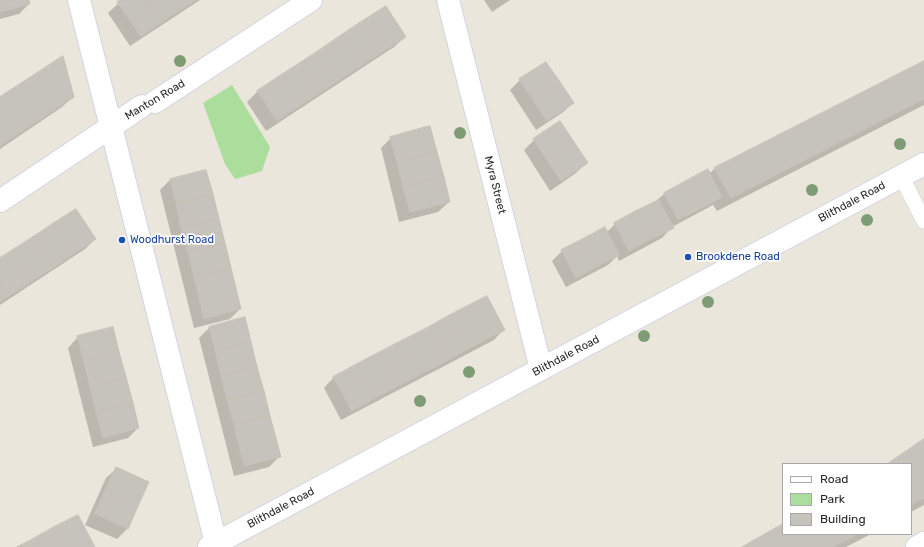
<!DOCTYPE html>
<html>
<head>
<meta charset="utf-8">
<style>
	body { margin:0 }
	#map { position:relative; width:924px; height:547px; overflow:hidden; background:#ebe6dc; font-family:Rubik,sans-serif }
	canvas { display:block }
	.legend { position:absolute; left:782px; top:463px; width:130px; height:72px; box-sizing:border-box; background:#fff; border:1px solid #a9a9a9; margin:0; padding:5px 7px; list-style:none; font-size:12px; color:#292929 }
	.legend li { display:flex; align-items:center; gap:8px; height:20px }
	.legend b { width:20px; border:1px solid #a9a9a9 }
</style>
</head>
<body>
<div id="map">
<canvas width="924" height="547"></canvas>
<ul class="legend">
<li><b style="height:5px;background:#fff"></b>Road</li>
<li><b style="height:11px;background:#abde9c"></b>Park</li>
<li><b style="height:11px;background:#c6c2bc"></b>Building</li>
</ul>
</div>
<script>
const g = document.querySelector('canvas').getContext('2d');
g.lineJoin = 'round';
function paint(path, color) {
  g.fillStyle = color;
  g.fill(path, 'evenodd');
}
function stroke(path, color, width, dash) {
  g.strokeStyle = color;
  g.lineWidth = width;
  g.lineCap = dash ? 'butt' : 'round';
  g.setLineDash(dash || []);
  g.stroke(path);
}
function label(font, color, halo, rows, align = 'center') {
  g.font = font + ' Rubik,sans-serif';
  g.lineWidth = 3.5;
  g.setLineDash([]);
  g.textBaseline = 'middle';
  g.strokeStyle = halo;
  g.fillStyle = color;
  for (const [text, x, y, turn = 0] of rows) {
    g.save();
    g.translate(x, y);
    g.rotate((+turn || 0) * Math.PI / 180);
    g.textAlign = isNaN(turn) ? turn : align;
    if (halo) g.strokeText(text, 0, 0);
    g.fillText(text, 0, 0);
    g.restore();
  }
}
paint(new Path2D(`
	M232,85l38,62 -8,24 -27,8 -10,-15 -22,-61z`), '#abde9c');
paint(new Path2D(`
	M0,0h28l1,4 -10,10 -19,5z
	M122,0h78l-70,46 -22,-33z
	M484,0h26l-18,12z
	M386,8l19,29 -11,10 -128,84 -19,-29 10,-10z
	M924,62v43l-207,106 -4,-6 -41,22 -10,11 -43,23 -2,-5 -9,9 -42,22 -14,-26 10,-10 45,-19 8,-8 40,-22 9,-8 44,-23 1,3 5,-5z
	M520,80l53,23 -11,10 -26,17 -26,-40z
	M73,97l-11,10 -62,42v-51z
	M391,138l58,64 -11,10 -39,10 -18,-74z
	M534,140l52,23 -10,10 -26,18 -26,-41z
	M206,171l34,138 -10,10 -36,9 -34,-138 10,-10z
	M95,239l-10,10 -85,56v-46z
	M244,319l35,138 -10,10 -35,9 -35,-138 10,-10z
	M504,329l-10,11 -153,80 -17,-32 10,-11z
	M78,337l60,91 -10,10 -35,9 -25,-99z
	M924,440v65l-13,7v-48h-23z
	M117,468l31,14 -21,47 -10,10 -32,-14 21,-47z
	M783,525v9h88l-25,13h-102z`), '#0003');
const building = new Path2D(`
	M0,0h29l1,4 -30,8z
	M120,0h27l15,22 -21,15 -24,-35z
	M147,0h31l6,8 -22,14z
	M178,0h18l-12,8z
	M386,6l20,31 -22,14 -20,-31z
	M364,20l20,31 -21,14 -20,-31z
	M343,34l20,31 -22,14 -20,-30z
	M321,49l20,30 -21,14 -20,-30z
	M63,56l11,41 -74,49v-49z
	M924,61v38l-193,99 -17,-30z
	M546,62l14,20 -27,18 -14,-21z
	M300,63l20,30 -22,14 -20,-30z
	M278,77l20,30 -21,14 -20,-30z
	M560,82l14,21 -27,18 -14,-21z
	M560,121l14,21 -27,18 -14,-21z
	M430,126l7,26 -40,10 -7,-25z
	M574,142l14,21 -27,18 -14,-21z
	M437,152l7,25 -41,10 -6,-25z
	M708,169l14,28 -22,12 -14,-28z
	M206,170l7,24 -37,9 -6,-24z
	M444,177l6,25 -40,10 -7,-25z
	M686,181l14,28 -22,11 -14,-27z
	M213,194l6,25 -38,9 -5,-25z
	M659,200l15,28 -23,11 -15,-28z
	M76,209l20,30 -21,14 -21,-30z
	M636,211l15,28 -22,12 -15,-28z
	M219,219l6,24 -37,9 -7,-24z
	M54,223l21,30 -22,15 -20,-31z
	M605,227l15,28 -22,11 -15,-27z
	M33,237l20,31 -22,14 -20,-31z
	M583,239l15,27 -22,12 -15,-28z
	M225,243l6,25 -37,9 -6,-25z
	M11,251l20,31 -22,14 -9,-15v-23z
	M231,268l10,41 -37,10 -10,-42z
	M0,281l9,15 -9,6z
	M487,296l18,34 -37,19 -18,-34z
	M450,315l18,34 -23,13 -18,-34z
	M245,317l6,25 -36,9 -6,-24z
	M113,327l6,25 -35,10 -7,-26z
	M427,328l18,34 -24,12 -18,-34z
	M403,340l18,34 -23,12 -18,-34z
	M251,342l6,25 -36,9 -6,-25z
	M119,352l7,25 -36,10 -6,-25z
	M380,352l18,34 -23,12 -18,-34z
	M357,364l18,34 -23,13 -19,-34z
	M257,367l7,24 -37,9 -6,-24z
	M126,377l7,26 -37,9 -6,-25z
	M264,391l6,25 -36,9 -7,-25z
	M133,403l6,25 -36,10 -7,-26z
	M270,416l11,41 -37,9 -10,-41z
	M924,439v59l-13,7v-41h-24z
	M116,467l33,15 -11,24 -33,-15z
	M105,491l33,15 -10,23 -33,-15z
	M78,515l17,32h-30l-11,-20z
	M783,524v10h74l-24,13h-91z
	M54,527l11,20h-30l-4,-7z
	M31,540l4,7h-18z`);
paint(building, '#c6c2bc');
stroke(building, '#c6c2b6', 1);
const service = new Path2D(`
	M901,176l23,45`);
const minor = new Path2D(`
	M79,0l137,543 3,4
	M448,0l93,369
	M155,102l156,-102
	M0,201l142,-95
	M209,547l715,-383
	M917,547l7,-4`);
stroke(service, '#d1d3e1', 16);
stroke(minor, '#d1d3e1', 24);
stroke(service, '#fff', 15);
stroke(minor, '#fff', 22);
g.fillStyle = '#7e9d74';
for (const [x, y] of [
	[180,61],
	[460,133],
	[900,144],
	[812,190],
	[867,220],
	[708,302],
	[644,336],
	[469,372],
	[420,401]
]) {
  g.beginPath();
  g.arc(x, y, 6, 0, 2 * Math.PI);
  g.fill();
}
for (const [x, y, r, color] of [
	[122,240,4,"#1a4fb4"],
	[688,257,4,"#1a4fb4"]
]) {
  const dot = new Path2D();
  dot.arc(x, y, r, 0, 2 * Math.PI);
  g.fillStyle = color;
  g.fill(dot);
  stroke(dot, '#fff', 1.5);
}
label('11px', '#292929', '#fff', [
	["Manton Road",155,100,-31],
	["Myra Street",495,185,76],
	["Blithdale Road",852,202,-28],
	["Blithdale Road",566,356,-28],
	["Blithdale Road",281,508,-28]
]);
label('11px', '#164399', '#fff', [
	["Woodhurst Road",130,240],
	["Brookdene Road",696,257]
], 'left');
</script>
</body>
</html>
